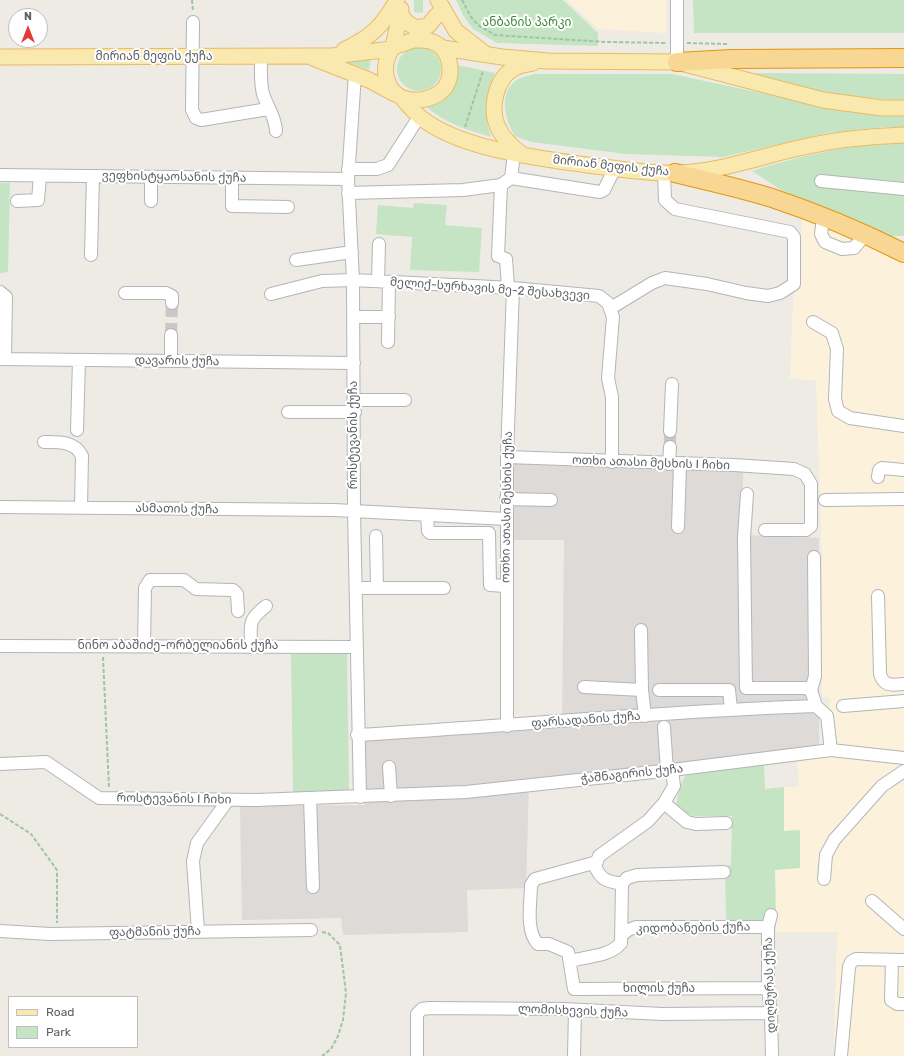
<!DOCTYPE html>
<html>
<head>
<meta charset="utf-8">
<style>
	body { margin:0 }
	#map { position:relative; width:904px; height:1056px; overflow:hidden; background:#eeebe5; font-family:Rubik,sans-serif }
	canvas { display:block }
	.legend { position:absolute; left:8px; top:996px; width:130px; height:52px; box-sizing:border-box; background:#fff; border:1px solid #bebfc1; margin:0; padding:5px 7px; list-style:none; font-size:12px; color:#5d6064 }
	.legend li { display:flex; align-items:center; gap:8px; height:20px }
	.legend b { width:20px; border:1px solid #bebfc1 }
	.north { position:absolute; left:8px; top:8px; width:40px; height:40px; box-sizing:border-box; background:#fff; border:1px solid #bebfc1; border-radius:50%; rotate:0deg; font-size:11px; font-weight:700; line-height:16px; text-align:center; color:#5d6064 }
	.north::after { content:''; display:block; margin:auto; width:14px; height:18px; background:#df3c3a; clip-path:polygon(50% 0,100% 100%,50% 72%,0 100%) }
</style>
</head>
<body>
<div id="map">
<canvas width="904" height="1056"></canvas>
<ul class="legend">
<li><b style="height:5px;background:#fae9ae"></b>Road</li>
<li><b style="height:11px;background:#c5e4c3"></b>Park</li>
</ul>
<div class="north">N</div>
</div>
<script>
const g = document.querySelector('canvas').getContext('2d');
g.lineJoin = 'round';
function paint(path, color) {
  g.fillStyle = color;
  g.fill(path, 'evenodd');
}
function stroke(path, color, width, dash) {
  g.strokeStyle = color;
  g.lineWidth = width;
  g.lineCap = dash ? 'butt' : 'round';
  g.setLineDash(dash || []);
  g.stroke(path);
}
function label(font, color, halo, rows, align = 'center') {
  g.font = font + ' Rubik,"Noto Sans Georgian",sans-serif';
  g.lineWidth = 4;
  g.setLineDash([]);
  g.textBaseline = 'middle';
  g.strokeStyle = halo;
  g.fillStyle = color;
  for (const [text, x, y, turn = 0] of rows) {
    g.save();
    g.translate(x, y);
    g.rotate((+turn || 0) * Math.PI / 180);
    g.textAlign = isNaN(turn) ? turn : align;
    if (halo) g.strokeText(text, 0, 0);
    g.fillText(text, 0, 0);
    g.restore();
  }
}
paint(new Path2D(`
	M567,0h99l1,33 -69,-4z
	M803,218l76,30 25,13v795h-70l3,-124h-61l-1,-63 25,-1v-38l-16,1v-44h15l-2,-28 36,-4 -4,-58h-7v-137l-6,-179 -26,-3 3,-77z`), '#fcf2dc');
paint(new Path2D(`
	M513,462l230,9v64l76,3v209l-290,34 -3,107 -59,2 1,42 -125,3 -2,-17 -99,2 -2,-114 124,-1v-64l198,-13 2,-188h-54z`), '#dddad7');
paint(new Path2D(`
	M414,0h9v13l-9,-1z
	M456,0h107l35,33v13l-101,-3 -24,-14 -10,-14z
	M693,0h211v33h-210z
	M397 69a22 22 0 1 1 44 0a22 22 0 1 1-44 0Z
	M371,58l-2,12 -23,-8z
	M457,65l38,8c-11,28 -12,35 -4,64 -23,-7 -46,-14 -65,-30 22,-8 31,-19 31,-42z
	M756,73l148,1v27l-70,-6 -78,-20z
	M534,74h138l127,27 105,13v13h-21l-55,6 -105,24 -97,-3 -95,-12 -16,-6c-10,-17 -18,-43 3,-57 5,-2 11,-3 16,-5z
	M882,143h22v93h-18l-105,-46 -29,-19c43,-14 85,-23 130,-28z
	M0,183h10l-2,89 -8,1z
	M414,203l33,2 -2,20 37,3 -3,44 -69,-2 2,-33 -36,-3 2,-29 35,3z
	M291,654h56l2,139 -56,1z
	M764,764l1,25 19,-2v44l16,-1v38l-25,2 1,50 -50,1 -1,-55 6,-1 1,-49h-39l-17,-8c2,-11 3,-25 11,-34z`), '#c5e4c3');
stroke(new Path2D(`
	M171,335l1,-32
	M670,447v-16`), '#cac8c5', 12, [12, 6]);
const minor = new Path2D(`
	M193,22l-1,88 4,8 5,2 67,-11
	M261,56c0,12 -1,26 2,38 5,15 12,21 13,37
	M677,62v-62
	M355,74l-7,105 5,101 1,231 6,286
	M348,169h29l11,-4 31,-48
	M0,175l348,4
	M232,178v28l56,1
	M511,178l89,14 4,-2 11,-22
	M821,181l83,8
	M501,185l-3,71 8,3 2,28
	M348,193l115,-3 38,-5 10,-7 3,-24
	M17,201l21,-1 2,-24
	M151,201v-24
	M823,218l-2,16 4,8 17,7 12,-1 11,-13
	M91,255l2,-79
	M296,260l56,-8
	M378,281l1,-37
	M0,292l6,5 -1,62
	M125,293h41l6,3v7
	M271,294l51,-13 31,-1 160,8 86,8 9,7 5,14 -5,61 4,19v65
	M611,308l41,-25 13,-5 42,6 39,9 22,3 12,-3 14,-9v-47l-4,-5 -115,-23 -10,-9 -1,-28
	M353,317h36
	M813,322l19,11 5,16 -2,50 3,12 12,7 54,8
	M388,342l1,-60
	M0,359l354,4
	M171,361v-26
	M355,400h50
	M288,412h67
	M77,430l2,-70
	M670,431l2,-47
	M44,442c15,0 31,-1 38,14l-1,52
	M507,457l227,8 60,4 11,5 6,10v42l-5,4h-41
	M669,464l1,-17
	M878,477l1,-7 3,-2 22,2
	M747,494l-3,44 2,150h59l6,2 5,16 11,10 4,34
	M506,499l45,1
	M825,500l79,-1
	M0,507l334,3 172,9
	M427,515l1,16 2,2h59l1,52 16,1
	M678,527l2,-63
	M356,588h21l-1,-52
	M377,588h67
	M878,596l2,78c4,13 12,11 24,10
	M641,630l1,60
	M0,646l356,1
	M144,646l1,-58 5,-8h34l12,9 37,1 4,4 1,17
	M251,647c0,-23 -4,-26 15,-41
	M584,687l58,3 3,26
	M659,690h70l2,19
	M811,690l4,-14 -1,-119
	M843,706l61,-5
	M507,726v-269l6,-169
	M664,727l3,44
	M357,735c153,-9 306,-24 459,-29
	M0,764l46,-2 53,36 157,2 210,-8 206,-22 159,-20 73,8
	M389,767l2,29
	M310,798l3,89
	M664,803l23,19 9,2 30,-1
	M824,879l2,-24 8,-15 48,-54 22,-15
	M622,884c-14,-3 -21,-3 -27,-18l4,-10 49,-35 16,-18 10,-17 -2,-16
	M622,884l5,-6 10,-3 87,-3
	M872,901l32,28
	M771,915l-3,12v61l3,25 1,43
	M0,931l50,3 261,-4
	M198,931l-5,-70 4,-18 31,-43
	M622,935l6,-5 8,-3h132
	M892,960l-1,40 6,4h7
	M570,964l4,-4c16,-4 36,-4 47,-17l1,-59
	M574,989l-6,-37 -19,-8h-11c-13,-13 -7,-42 -7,-59l4,-6 62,-17
	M574,989l194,-1
	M417,1056v-42l5,-5 7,-1 134,1 99,5 109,-1
	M574,1056l1,-46
	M841,1056l8,-89 2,-5 5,-3 48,1`);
const major = new Path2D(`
	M438,0l18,31 27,21
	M401,14l5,8 10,6 12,-2 9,-11
	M414,40c7,0 15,-1 21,3 15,7 19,29 11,43 -12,18 -47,20 -57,-1 -6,-12 -4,-27 4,-38z
	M393,47l8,-38
	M443,48l59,9 46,4 129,1 146,38 59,8h22
	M344,50c27,-13 38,-23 53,-50
	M0,57l308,-1h24l60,-7
	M313,58l56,22 26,14
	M403,99c5,6 11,13 17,18 39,32 117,41 167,48 28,3 59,9 87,8 42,0 84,-16 125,-25 34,-8 70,-12 105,-13
	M523,155c-11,-8 -21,-17 -26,-30 -7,-18 -1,-46 16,-56 6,-4 13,-5 20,-6`);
const highway = new Path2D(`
	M677,62l55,-3 172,-1
	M675,173c32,8 65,15 97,25 45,15 90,34 132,55`);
stroke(minor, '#b2b5b9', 14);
stroke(major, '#e9bb63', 17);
stroke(highway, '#e5950d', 20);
stroke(new Path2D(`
	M192,0l1,11
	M462,0l9,17 7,8 17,10 112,7 60,1
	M687,43l40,1
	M465,127l18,-56
	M103,657l6,131
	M0,814l31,20 26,36v53
	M322,932l6,1 12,12 6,48 -3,27 -5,16 -7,13 -9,7`), '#9dc5a5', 2, [4, 2]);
stroke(minor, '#fff', 12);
stroke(major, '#fae9ae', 15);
stroke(highway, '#f7d793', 18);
label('12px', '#3c853b', '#fff', [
	["ანბანის პარკი",527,23]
]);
label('12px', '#5d6064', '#fff', [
	["მირიან მეფის ქუჩა",154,57],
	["მირიან მეფის ქუჩა",611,166,6],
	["ვეფხისტყაოსანის ქუჩა",174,177,1],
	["მელიქ-სურხავის მე-2 შესახვევი",490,289,4],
	["დავარის ქუჩა",177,361,1],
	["როსტევანის ქუჩა",354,435,-90],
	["ოთხი ათასი მესხის I ჩიხი",651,463,2],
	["ოთხი ათასი მესხის ქუჩა",507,507,-89],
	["ასმათის ქუჩა",177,509,1],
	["ნინო აბაშიძე-ორბელიანის ქუჩა",178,646],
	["ფარსადანის ქუჩა",586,720,-4],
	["ჭაშნაგირის ქუჩა",632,774,-6],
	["როსტევანის I ჩიხი",174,799,1],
	["კიდობანების ქუჩა",693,928,-1],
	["ფატმანის ქუჩა",155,932,-1],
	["დიღმურას ქუჩა",770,985,-92],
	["ხილის ქუჩა",659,989],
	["ლომისხევის ქუჩა",573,1011,2]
]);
</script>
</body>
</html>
